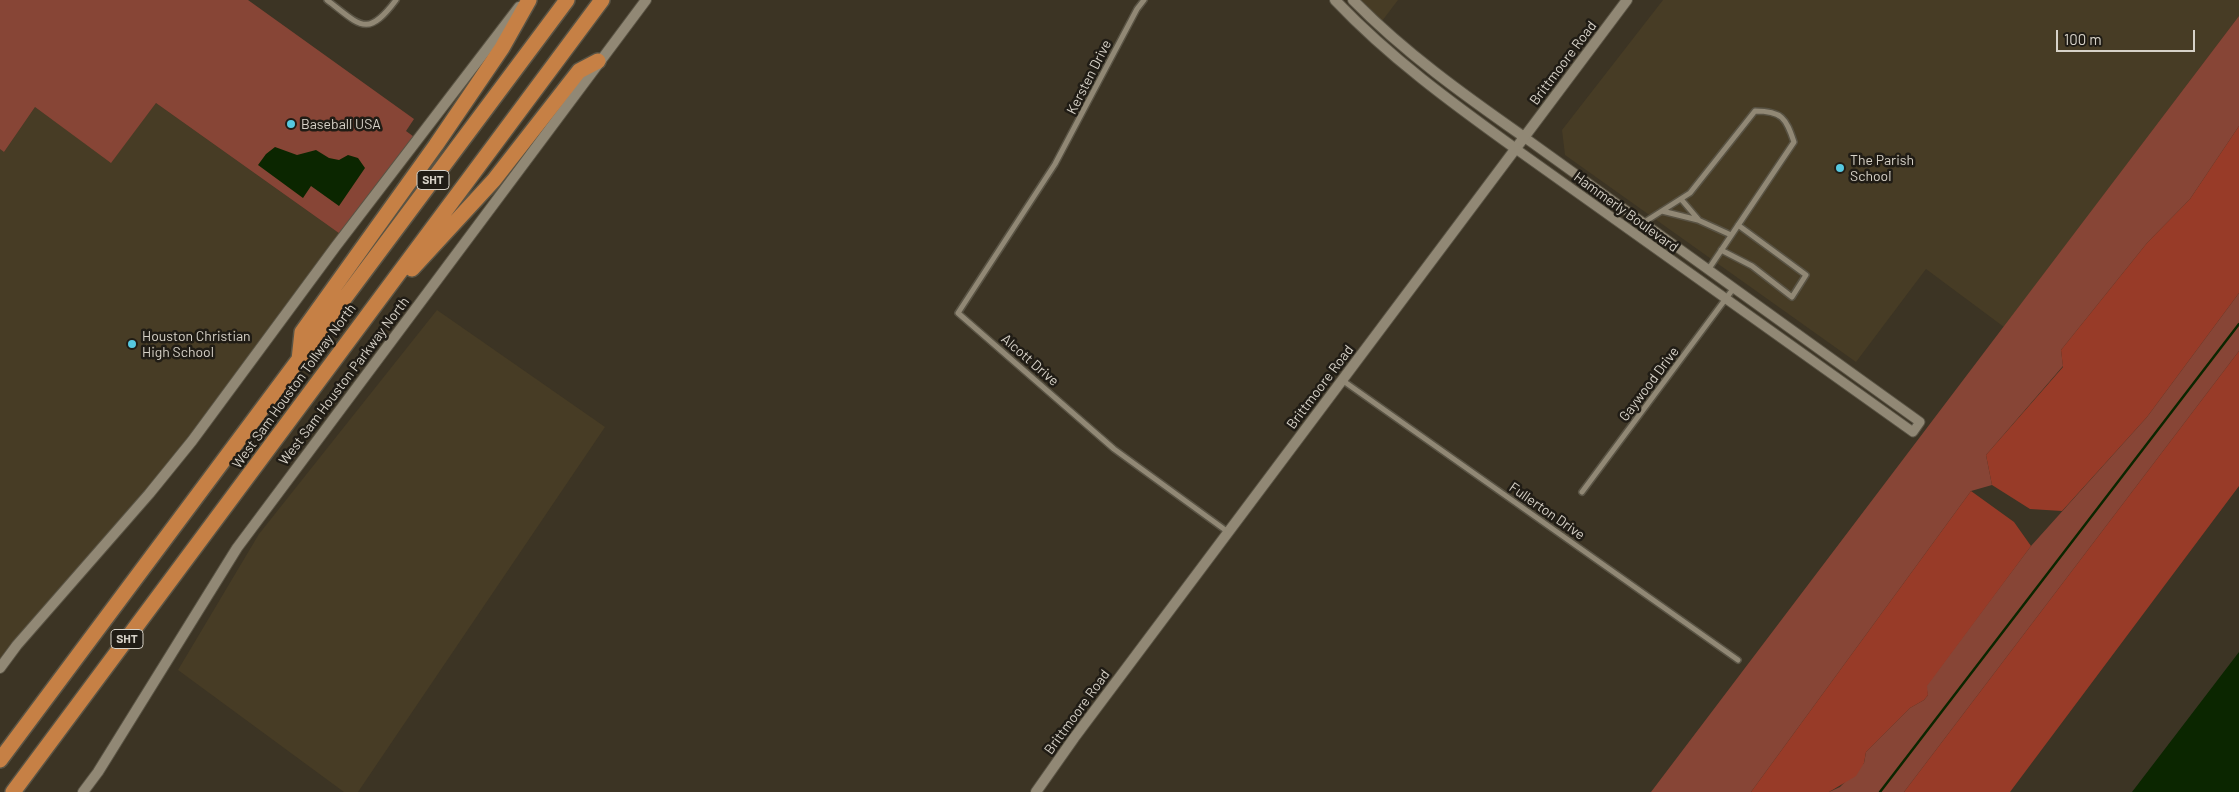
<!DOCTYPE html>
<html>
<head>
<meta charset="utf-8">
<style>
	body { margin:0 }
	#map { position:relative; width:2239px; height:792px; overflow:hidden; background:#3c3424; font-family:Barlow,sans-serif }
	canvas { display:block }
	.scale { position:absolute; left:2056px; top:30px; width:139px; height:22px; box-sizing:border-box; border:2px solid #d7d2c8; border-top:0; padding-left:6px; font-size:15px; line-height:18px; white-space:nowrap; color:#d7d2c8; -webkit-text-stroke:4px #201c15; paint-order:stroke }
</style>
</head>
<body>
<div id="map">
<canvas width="2239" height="792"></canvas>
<div class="scale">100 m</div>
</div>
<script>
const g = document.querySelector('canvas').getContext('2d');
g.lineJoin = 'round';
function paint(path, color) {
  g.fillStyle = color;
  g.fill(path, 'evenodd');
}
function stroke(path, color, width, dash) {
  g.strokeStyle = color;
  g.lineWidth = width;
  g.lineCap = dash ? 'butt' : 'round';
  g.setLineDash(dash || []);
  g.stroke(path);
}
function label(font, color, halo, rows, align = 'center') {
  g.font = font + ' Barlow,sans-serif';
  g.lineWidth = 5;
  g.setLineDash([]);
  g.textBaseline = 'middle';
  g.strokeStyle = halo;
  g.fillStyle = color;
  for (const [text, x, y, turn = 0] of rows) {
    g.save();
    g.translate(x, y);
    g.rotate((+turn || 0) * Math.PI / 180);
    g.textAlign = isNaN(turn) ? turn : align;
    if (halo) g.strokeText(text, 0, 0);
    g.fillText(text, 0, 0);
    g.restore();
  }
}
paint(new Path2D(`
	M1353,0h45l-19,25z
	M1663,0h576v16l-235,311 -78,-58 -70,93 -291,-207 -3,-25z
	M156,103l187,133 -151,205 -192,220v-512l4,3 31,-45 76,55z
	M437,310l168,117 -247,365h-14l-166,-122 81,-136z`), '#473c25');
paint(new Path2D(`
	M0,0h248l166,119 -8,12 11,8 -74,97 -187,-133 -45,60 -76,-56 -31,45 -4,-3z
	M2239,16v110l-49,73 -43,44 -86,107 2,16 -77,89 6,30 -21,6 -220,301h-100z
	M2239,293v58l-335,441h-75l11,-5 24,-24 2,-11 44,-44 14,-8 4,-5 -2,-9 105,-140 116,-129z`), '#874536');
paint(new Path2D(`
	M2239,126v167l-92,124 -85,94 -32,-2 -38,-24 -6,-30 77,-88 -2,-17 86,-107 43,-44z
	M2239,351v135l-229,306h-106z
	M1971,491l43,31 17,24 -104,140 1,9 -4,5 -14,8 -44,44 -2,11 -8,13 -27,16h-78z`), '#983b28');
paint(new Path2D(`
	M275,147l22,8 19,-5 13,8 10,2 9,-5 10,3 7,10 -26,38 -28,-20 -8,12 -45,-33 8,-11z
	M2239,652v140h-107z`), '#0b2600');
stroke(new Path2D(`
	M1880,792l359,-468`), '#0b2600', 2.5);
const minor = new Path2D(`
	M327,0c33,25 40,39 69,0
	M1144,0l-7,9 -82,155 -97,149 156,136 114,83
	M1681,199l17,20
	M1662,211l36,9 33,15
	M1643,223l47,-30 65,-82c27,0 31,7 39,31l-86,128
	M1721,250l31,16 40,31 14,-22 -68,-50
	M1342,380l396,280
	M1582,492l151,-203`);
const tertiary = new Path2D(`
	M1516,149l397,283 7,-10 -396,-285`);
const secondary = new Path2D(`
	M1335,0c54,57 117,103 181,149
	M1353,0c51,52 111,95 171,137
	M0,668l17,-23 132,-151 43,-53 144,-195 183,-239
	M83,792l15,-20 139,-224 409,-548
	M1036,792l38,-54 553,-738`);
const motorway = new Path2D(`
	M412,269l82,-89 85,-109 19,-10
	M299,360l3,-28 134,-187 66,-97 27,-48
	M0,760l567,-760
	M13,792l589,-792`);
stroke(minor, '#595344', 8);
stroke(tertiary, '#595344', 11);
stroke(secondary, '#595344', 12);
stroke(motorway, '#595344', 18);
stroke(minor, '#918875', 5);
stroke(tertiary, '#918875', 9);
stroke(secondary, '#918875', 10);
stroke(motorway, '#c68045', 15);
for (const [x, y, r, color] of [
	[291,124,5,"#56c9e0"],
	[1840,168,5,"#56c9e0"],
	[132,344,5,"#56c9e0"]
]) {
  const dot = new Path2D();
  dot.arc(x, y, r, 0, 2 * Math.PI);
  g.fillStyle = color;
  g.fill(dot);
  stroke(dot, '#201c15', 2);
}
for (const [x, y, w] of [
	[433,180,32],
	[127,639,32]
]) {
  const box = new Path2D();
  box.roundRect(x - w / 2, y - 9.5, w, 19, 4);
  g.fillStyle = '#201c15';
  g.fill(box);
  stroke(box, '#d7d2c8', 1);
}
label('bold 12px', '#d7d2c8', null, [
	["SHT",433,180],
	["SHT",127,639]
]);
label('14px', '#d7d2c8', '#201c15', [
	["Brittmoore Road",1563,63,-53],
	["Kersten Drive",1089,77,-63],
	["Hammerly Boulevard",1626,212,36],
	["Alcott Drive",1030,360,41],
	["West Sam Houston Parkway North",344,381,-53],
	["Gaywood Drive",1649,384,-53],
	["West Sam Houston Tollway North",294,386,-54],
	["Brittmoore Road",1320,387,-53],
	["Fullerton Drive",1547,511,35],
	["Brittmoore Road",1077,712,-54]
]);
label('14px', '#d7d2c8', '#201c15', [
	["Baseball USA",301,124],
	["The Parish",1850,160],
	["School",1850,176],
	["Houston Christian",142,336],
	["High School",142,352]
], 'left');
</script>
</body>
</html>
